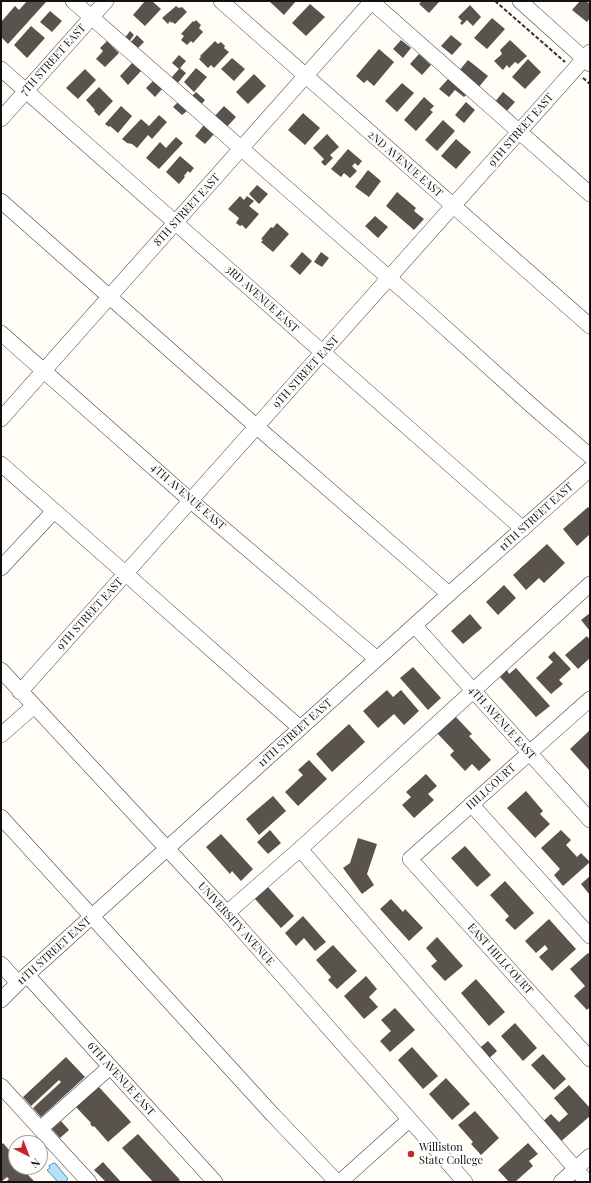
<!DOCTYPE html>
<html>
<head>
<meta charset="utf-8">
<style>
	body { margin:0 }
	#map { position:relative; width:591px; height:1183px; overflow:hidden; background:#fffdf5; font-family:"Playfair Display",serif }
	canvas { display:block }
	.frame { position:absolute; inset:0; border:2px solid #111; pointer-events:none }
	.north { position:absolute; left:8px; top:1135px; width:40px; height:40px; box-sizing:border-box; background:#fff; border:1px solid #a0a0a0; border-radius:50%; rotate:138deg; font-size:11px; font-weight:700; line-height:16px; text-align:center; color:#111 }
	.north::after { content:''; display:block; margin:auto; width:14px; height:18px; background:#c4262e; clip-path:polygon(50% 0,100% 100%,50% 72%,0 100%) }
</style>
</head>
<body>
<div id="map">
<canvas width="591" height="1183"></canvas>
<div class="frame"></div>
<div class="north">N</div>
</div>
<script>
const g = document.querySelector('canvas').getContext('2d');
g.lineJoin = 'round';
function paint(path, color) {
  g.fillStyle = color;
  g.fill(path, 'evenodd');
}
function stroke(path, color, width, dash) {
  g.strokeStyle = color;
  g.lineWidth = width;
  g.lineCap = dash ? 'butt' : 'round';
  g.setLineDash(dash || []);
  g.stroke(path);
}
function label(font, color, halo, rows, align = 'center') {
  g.font = font + ' "Playfair Display",serif';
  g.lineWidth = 4;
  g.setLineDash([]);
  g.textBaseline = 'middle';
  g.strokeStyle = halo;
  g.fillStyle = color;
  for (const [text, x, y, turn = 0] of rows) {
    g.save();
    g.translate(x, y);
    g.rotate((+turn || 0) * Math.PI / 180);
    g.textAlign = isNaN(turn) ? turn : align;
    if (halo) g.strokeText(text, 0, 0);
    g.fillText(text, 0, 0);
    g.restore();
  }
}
const water = new Path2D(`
	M55,1163l13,16 -3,3h-7l-11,-12 3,-2 -1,-2z`);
paint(water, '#b9e0f7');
stroke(water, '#3f96cf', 1);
paint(new Path2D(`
	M27,1h17l2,1 -38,42 -7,-7v-15l14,-16 4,4z
	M145,1h7l9,8 -16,17 -12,-11z
	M269,1h27l-12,14z
	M422,1h18l-11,12 -10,-9z
	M580,1h6l4,3v14l-3,4 -15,-12z
	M310,4l15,13 -19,19 -14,-13z
	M470,5l11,12 -8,9 -6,-6 -5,5 -2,-2 2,-2 -4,-4z
	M176,6l3,2 3,-1 5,5 -12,12 -3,-2 -1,1 -1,-2 -2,3 -6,-6z
	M50,11l12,10 -10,11 -12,-10z
	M492,18l13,11 -18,20 -13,-11z
	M196,20l5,5 -2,3 4,4 -10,11 -2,-2 -4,4 -6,-5 3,-4 -3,-2 12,-13 1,1z
	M31,26l14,12 -18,20 -13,-13z
	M130,31l4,4 -6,8 -4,-4z
	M137,35l7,7 -8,8 -7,-6z
	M451,35l11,9 -10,11 -11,-9z
	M401,40l10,8 -8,10 -10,-9z
	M510,40l17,16 -9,8 -3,-2 -6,6 -2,-3 -4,5 -9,-9 8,-7 -2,-4z
	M107,41l12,12 -14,14 -9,-8 7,-8 -3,-3z
	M215,41l3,3 3,-2 4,4 -1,2 5,4 -15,16 -3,-3 -3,3 -9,-9 2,-2 -1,-1z
	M379,49l15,13 -20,24 -7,-6 -3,3 -8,-7z
	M419,54l12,11 -9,10 -12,-11z
	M179,55l7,6 -6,7 6,5 -9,11 -6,-6 8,-9 -7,-6z
	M232,58l13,11 -11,12 -13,-12z
	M528,59l13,13 -16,17 -13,-12z
	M468,60l20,16 -10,12 -20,-16z
	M133,62l9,8 -14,15 -8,-9z
	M196,68l11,9 -13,15 -10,-10z
	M85,69l11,11 -18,19 -12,-11z
	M254,74l12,12 -18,18 -12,-12z
	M449,78l18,16 -3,3 -9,-7 -6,7 -10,-8z
	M154,80l9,8 -8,9 -9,-9z
	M402,83l12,10 -17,19 -12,-11z
	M99,87l14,14 -14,15 -5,-5 1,-1 -9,-10z
	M196,92l9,8 -5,6 -9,-9z
	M503,92l12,10 -10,11 -11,-10z
	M424,97l10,9 -4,4 3,2 -17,19 -12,-11z
	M178,102l9,9 -5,4 -9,-8z
	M466,102l9,8 -11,13 -9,-8z
	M121,106l11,10 -14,17 -8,-7 -1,1 -4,-3z
	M224,106l12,11 -11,12 -12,-11z
	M303,113l17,15 -15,17 -17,-15z
	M159,115l8,7 -15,17 -4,-4 -11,13 -5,-4 -5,-1 -5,-4 19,-20 8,7z
	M443,120l12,11 -18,20 -12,-11z
	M204,125l10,9 -9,10 -10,-8z
	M327,134l12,13 -9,8 3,3 -8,8 -4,-4 3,-3 -11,-11z
	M176,137l7,6 -24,26 -13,-11 14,-16 6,6z
	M456,139l15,13 -15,17 -15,-13z
	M348,149l14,12 -4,5 -3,-3 -3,3 5,5 -7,7 -6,-5 -3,4 -10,-8z
	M180,156l14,12 -4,5 -2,-2 -4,5 1,1 -6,7 -13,-12z
	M368,170l13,11 -12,16 -14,-10z
	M257,185l11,9 -9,10 -10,-10z
	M397,192l19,16 -2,3 10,8 -10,11 -28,-24z
	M240,196l4,4 3,-4 7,5 -5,5 10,8 -13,15 -4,-4 -2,1 -4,-3 3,-5 -11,-9z
	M375,216l13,11 -10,11 -13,-12z
	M277,223l12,11 -16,18 -12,-10 2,-2 -2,-1 10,-12 2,1z
	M302,252l10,9 -12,14 -10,-9z
	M321,252l8,6 -7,9 -8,-5z
	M588,507l2,2v25l-13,12 -14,-17z
	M547,544l18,19 -21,20 -5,-5 -13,12 -13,-15z
	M504,585l12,13 -18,17 -12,-13z
	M590,613v18l-9,-11z
	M470,614l12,14 -19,16 -12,-13z
	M587,636l3,4v18l-12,11 -13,-14z
	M554,651l17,18 -12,11 4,4 -12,10 -15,-16 17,-16 -5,-5z
	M413,667l28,31 -13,12 -28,-32z
	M516,668l34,38 -14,11 -36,-40 7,-7 2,4z
	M387,690l6,7 8,-7 18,21 -15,14 -10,-11 -16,14 -15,-17z
	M455,716l17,18 -3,2 22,24 -12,11 -7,-7 -7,7 -15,-16 4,-4 -17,-18z
	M349,724l16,18 -33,30 -16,-18z
	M590,730v41l-20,-22z
	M309,760l18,19 -29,27 -13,-14 18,-17 -5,-5z
	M426,774l11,12 -9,8 6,6 -20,18 -12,-13 9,-8 -5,-5z
	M526,791l17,20 -3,3 10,10 -15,14 -28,-30z
	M273,796l13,15 -27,24 -13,-16z
	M270,830l11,13 -13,11 -11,-12z
	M561,830l10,10 -5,5 11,12 4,-4 9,9 -27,24 -9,-11 6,-6 -19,-21z
	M221,834l32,35 -12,12 -9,-10 -2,3 -24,-27z
	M358,838l19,6 -10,30 7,11 -12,9 -19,-26 7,-5z
	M465,846l26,29 -14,12 -26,-29z
	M590,876v19l-9,-11z
	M505,881l29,32 -19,17 -10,-10 4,-4 -19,-21z
	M268,887l26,29 -13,12 -26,-29z
	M391,899l12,13 2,-3 18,19 -14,13 -29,-32z
	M303,916l23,26 -11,9 -11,-13 -8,8 -11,-13z
	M549,919l27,30 -24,22 -13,-14 9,-8 -3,-4 -9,8 -11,-12z
	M437,937l26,29 -18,15 -14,-15 6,-5 -11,-13z
	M333,945l24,26 -20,18 -9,-9 3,-3 -15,-17z
	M588,953l2,2v52l-3,3 -13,-14 11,-10 -15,-17z
	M366,976l11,13 -8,8 9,10 -14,12 -20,-23z
	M476,979l29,33 -16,14 -28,-33z
	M395,1008l20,22 -25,22 -10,-11 11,-10 -10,-11z
	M515,1023l22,25 -14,13 -22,-25z
	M488,1041l9,10 -12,11 -9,-11z
	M412,1047l26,29 -15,13 -25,-29z
	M543,1054l23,25 -12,11 -23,-25z
	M66,1057l19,20 -44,40 -8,-9 28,-26 -2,-2 -28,26 -8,-9z
	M446,1078l24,26 -18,16 -23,-26z
	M569,1085l21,23v8l-32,28 -18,-20 11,-10 8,8 9,-8 -14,-16z
	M99,1087l32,35 -23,20 -14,-16 -1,1 -3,-3 1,-1 -15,-16z
	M475,1111l24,27 -18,17 -10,-11 2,-2 -15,-17z
	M61,1121l8,9 -9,8 -8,-9z
	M138,1134l42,46 -3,2h-24l-31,-34z
	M3,1143l13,15v9h6l-2,2 6,6 1,-1 8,8h-26l-2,-1 2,-2 -2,-2 -6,5v-37z
	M528,1143l10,11 -9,7 4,5 -18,16h-6l-11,-12z
	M103,1162l18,20h-15l-12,-12z`), '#5a524d');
const minor = new Path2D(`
	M73,1l348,305 111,100 58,50
	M221,1l369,325
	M371,1l219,193
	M520,1l70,63
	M1,69l522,460
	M1,119l105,-118
	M1,201l256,226 192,167
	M1,333l190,168 186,158
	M1,419l371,-418
	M1,464l125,110 174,154
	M1,568l53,-57
	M415,626l175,194
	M1,670l226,243 238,269
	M20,692l570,-640
	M590,699l-180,160 180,200
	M1,735l33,-29
	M471,804l119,132
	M1,817l272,298 64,67
	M300,849l287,333
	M227,913l73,-64 290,-265
	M1,964l17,19
	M27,975l188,207
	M1,1000l17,-17 431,-389 141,-125
	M1,1086l88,96
	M40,1129l70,-62
	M340,1182l69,-62
	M561,1182l29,-26`);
stroke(minor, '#444', 16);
stroke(new Path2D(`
	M495,1l70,61
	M583,78l7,6`), '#333', 2, [4, 2]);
stroke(minor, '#fff', 15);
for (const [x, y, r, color] of [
	[411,1154,4,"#c4262e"]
]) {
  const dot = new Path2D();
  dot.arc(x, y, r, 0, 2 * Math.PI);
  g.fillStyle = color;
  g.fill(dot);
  stroke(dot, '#fff', 1.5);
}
label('11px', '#111', '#fff', [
	["7TH STREET EAST",53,60,-48],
	["9TH STREET EAST",521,130,-49],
	["2ND AVENUE EAST",405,164,41],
	["8TH STREET EAST",187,210,-48],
	["3RD AVENUE EAST",262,299,42],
	["9TH STREET EAST",306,372,-48],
	["4TH AVENUE EAST",188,497,41],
	["11TH STREET EAST",536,517,-42],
	["9TH STREET EAST",90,614,-48],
	["4TH AVENUE EAST",502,723,48],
	["11TH STREET EAST",295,733,-42],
	["HILLCOURT",491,787,-42],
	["UNIVERSITY AVENUE",236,924,48],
	["11TH STREET EAST",54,951,-42],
	["EAST HILLCOURT",500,959,48],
	["6TH AVENUE EAST",121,1079,48]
]);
label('11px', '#111', '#fff', [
	["Williston",419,1148],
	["State College",419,1161]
], 'left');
</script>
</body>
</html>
